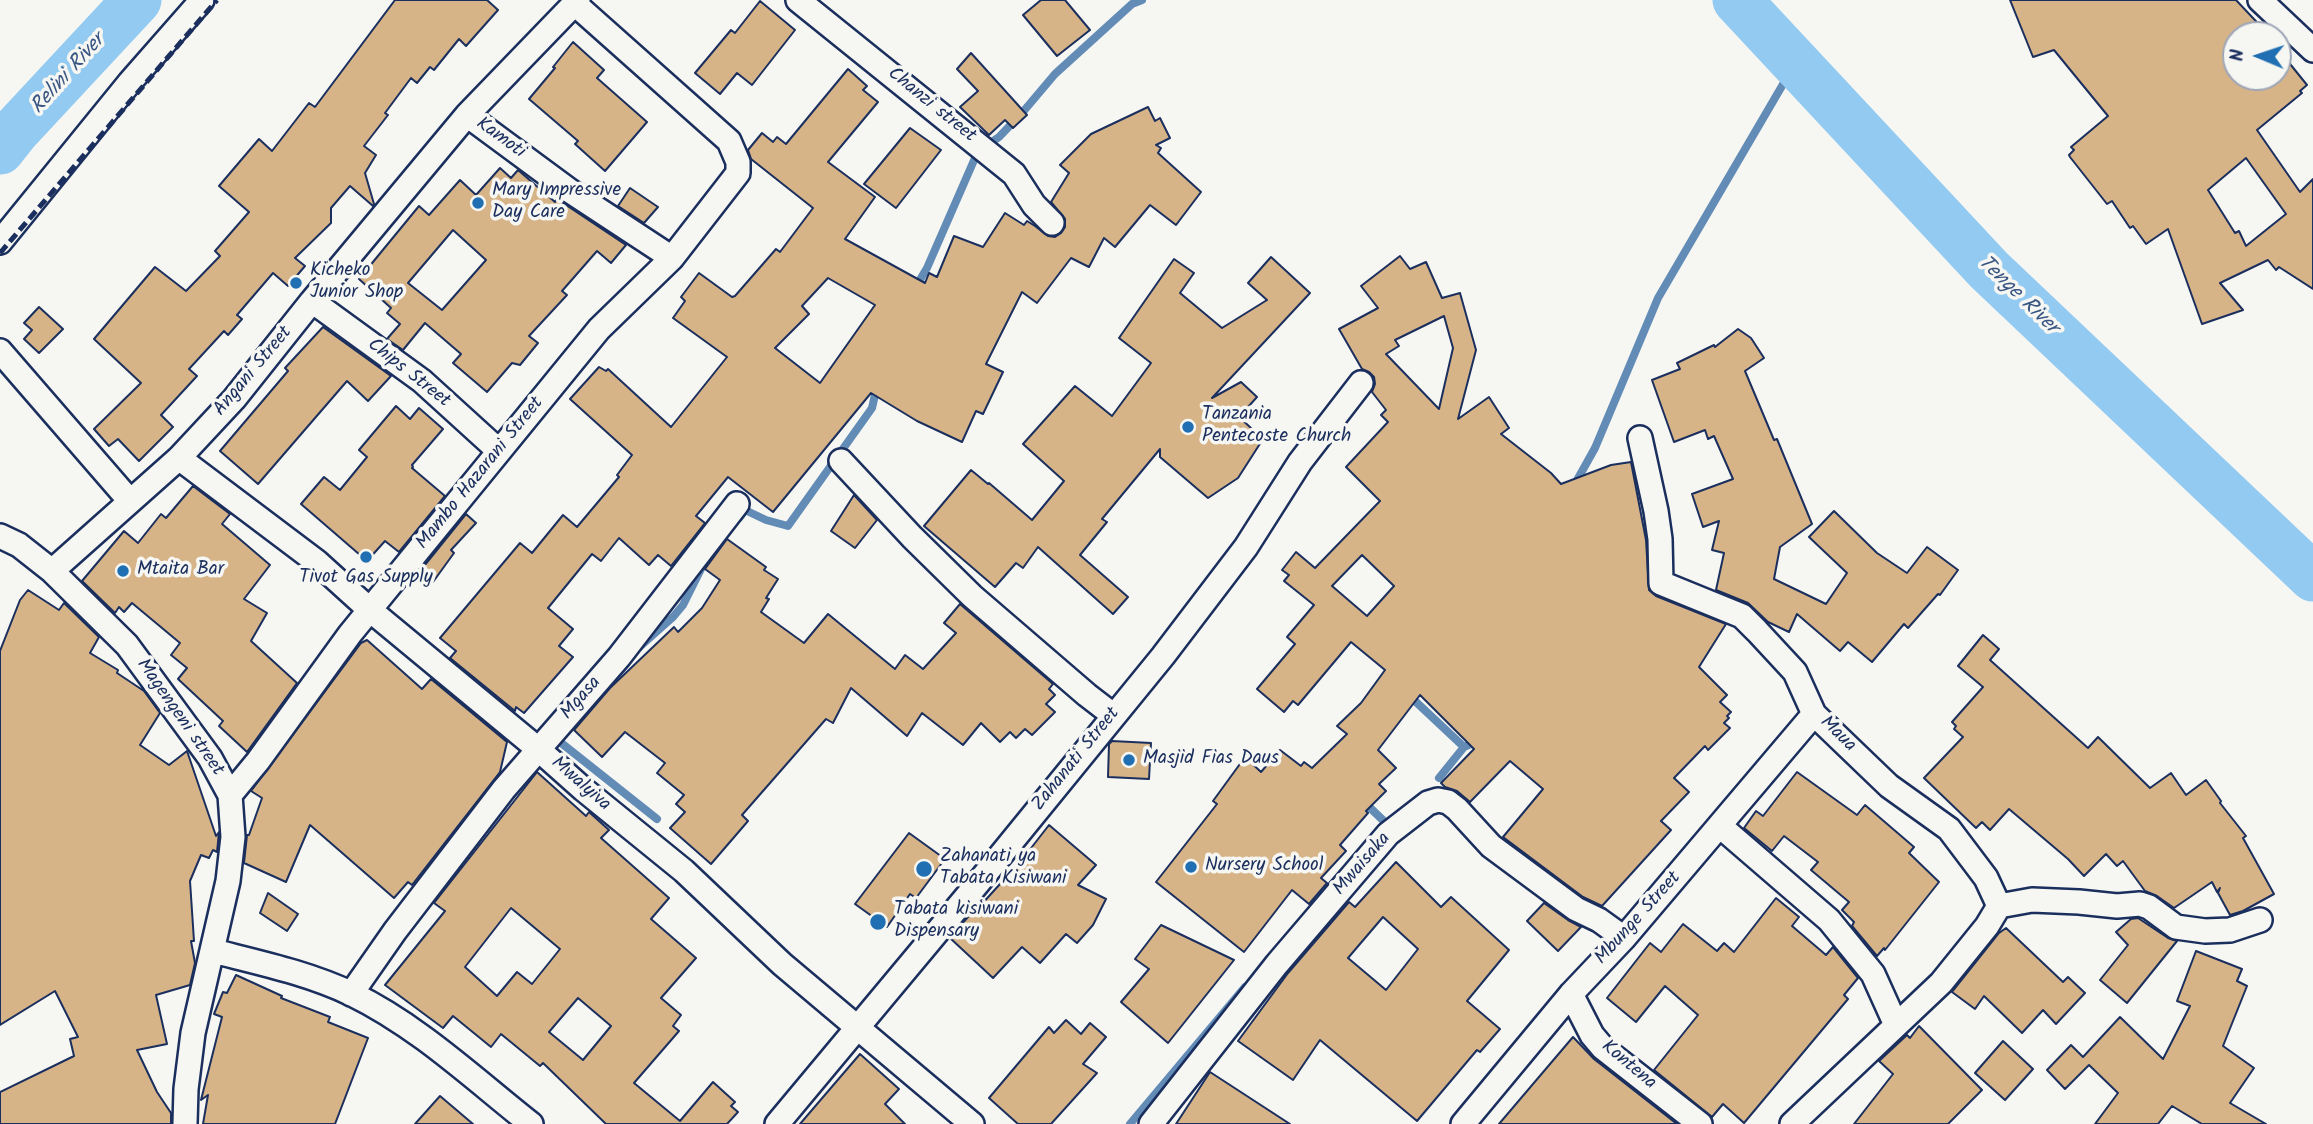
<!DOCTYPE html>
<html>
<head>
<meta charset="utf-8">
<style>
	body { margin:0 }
	#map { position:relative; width:2313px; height:1124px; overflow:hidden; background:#f6f6f2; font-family:Kalam,sans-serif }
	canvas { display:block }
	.north { position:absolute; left:2222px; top:21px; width:70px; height:70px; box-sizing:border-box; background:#f6f6f2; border:2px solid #9ea6b7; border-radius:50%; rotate:272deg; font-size:19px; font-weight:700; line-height:28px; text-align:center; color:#1b2f5e }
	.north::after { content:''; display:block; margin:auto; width:24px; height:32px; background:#1f6fb2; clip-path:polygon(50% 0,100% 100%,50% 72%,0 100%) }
</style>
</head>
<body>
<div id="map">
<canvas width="2313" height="1124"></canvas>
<div class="north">N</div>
</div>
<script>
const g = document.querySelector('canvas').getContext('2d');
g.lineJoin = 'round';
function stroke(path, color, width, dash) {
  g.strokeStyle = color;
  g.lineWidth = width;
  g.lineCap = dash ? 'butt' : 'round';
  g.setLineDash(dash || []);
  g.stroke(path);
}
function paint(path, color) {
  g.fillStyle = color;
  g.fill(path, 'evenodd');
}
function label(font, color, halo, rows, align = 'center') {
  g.font = font + ' Kalam,sans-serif';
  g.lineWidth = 7;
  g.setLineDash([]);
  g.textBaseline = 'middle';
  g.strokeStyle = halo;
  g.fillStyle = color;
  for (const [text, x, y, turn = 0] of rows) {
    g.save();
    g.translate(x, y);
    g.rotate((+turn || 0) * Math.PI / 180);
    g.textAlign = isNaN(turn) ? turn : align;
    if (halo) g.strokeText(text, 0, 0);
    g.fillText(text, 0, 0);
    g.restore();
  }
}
stroke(new Path2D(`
	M915,288l12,-20 48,-110 8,-10 16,-11 23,-24 33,-39 77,-70 10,-4
	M1577,486l-1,-4 19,-34 63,-150 138,-236
	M739,518l6,-8 21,10 22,6 84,-118 5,-22
	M637,649l36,-32 10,-12 19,-38
	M1415,701l49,46
	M561,734l-3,3 2,5 97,77
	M1439,778l25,-31 16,-7
	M1364,802l25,24
	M1130,1124l115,-137`), '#628cb6', 8);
stroke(new Path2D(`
	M1737,0l252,270 324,307
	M0,150l15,-19 122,-131`), '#92caf1', 49);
const building = new Path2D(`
	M395,0h92l11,10 -32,36 -7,-7 -25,31 -4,-3 -13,16 -6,-5 -26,35 3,2 -24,31 12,9 -11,18 9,31 -1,2 -23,-20 -19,22v15l-36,35 10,8 -17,20 -15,-13 -36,42 5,4 -14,16 -4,-4 -35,38 8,7 -36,39 12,12 -34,34 -21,-22 -9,7 -15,-17 47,-46 -47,-44 61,-72 31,24 34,-35 -5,-5 34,-39 -30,-26 40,-47 13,12 37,-48 6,4z
	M1041,0h24l25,30 -33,26 -34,-41z
	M2010,0h226l33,35h-33v42h42v-28l29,36 -7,6 2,2 -45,37 43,62 13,-13v110l-34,-22 -3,3 -8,-10 -48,23 23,27 -41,14 -34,-95 -22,15 -13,-18 -3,2 -18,-27 -5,3 -37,-47 -1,-2 5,-5 -3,-3 37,-31 -54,-66 -21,7zM2246,158l40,56 -40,32 -7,-15 -4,2 -27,-43z
	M760,1l35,29 -43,55 -15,-12 -17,21 -25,-21 36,-43 4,3z
	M573,42l31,28 -7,8 50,44 -42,49 -30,-27 3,-3 -49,-42 26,-31 -2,-1z
	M971,53l56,62 -14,13 -8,-8 -16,15 -29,-28 18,-16 -21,-22z
	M848,69l19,17 -4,4 15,12 -50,60 47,35 -30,42 80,44 4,-10 8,4 17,-41 29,11 22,-34 19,12 3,-4 8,5 13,10 7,1 6,-4 4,-6v-8l-14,-17 18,-29 -9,-8 31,-31 57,-27 7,14 5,-3 10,20 -14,7 5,3 -3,5 43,39 -25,33 -26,-20 -35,42 -11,-9 -15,29 -18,-9 -34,45 -15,-11 -36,72 17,8 -20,42 -7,-3 -14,31 -45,-21 -46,-28 -98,119 -45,-35 -32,39 9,7 -34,43 -13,-11 -9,10 -30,-27 -18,23 -9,-7 -44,54 25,21 -14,17 14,11 -49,56 -8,-6 -1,4 -65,-53 6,-7 -16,-13 80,-95 12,10 31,-38 14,12 42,-50 -2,-2 15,-20 -62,-56 29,-32 7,4 2,-2 63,58 56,-70 -54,-39 12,-17 -4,-4 18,-24 33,24 3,-1 41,-47 4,3 33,-44 -62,-49 -3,-9 14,-17 11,9 4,-5 9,7zM828,278l47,27 -55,78 -45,-35 34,-34 -7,-8z
	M910,128l31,22 -45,58 -32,-24z
	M500,168l11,10 7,-8 37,32 2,-3 69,46 -15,18 -14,-12 -35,40 5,4 -38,41 9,7 -18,22 -8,-2 -25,29 -34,-29 8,-9 -36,-31 -22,27 -16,-11 13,-15 -13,-11 4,-5 -32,-29 60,-73 10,9 31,-35 16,15zM453,230l33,30 -44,50 -34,-27z
	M630,188l28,19 -14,16 -26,-17z
	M1400,256l10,13 16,-7 16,36 18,-5 16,57 -18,69 31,-22 20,31 -8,6 50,39 10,11 50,-19 20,-3 15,78 3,50 7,6 70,28 -27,43 28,28 -7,7 11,10 -4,4 2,2 -5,5 6,5 -22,22 -3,-4 -31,32 15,14 -28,29 10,9 -69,76 -19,-9 -80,-60 40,-48 -33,-28 -40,41 -13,-11 -12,-4 -4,-4 33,-34 -54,-54 -42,55 18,18 -17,16 7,7 -20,20 2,2 -28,32 6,6 -25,27 6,5 -18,21 -17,-14 -48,62 -88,-70 61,-78 -4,-3 32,-44 16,15 19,-22 21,16 3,-4 8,6 35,-34 -10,-8 24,-23 24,-33 -34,-28 -53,63 -5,-4 -9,11 -27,-23 38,-45 -8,-7 27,-32 -30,-24 5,-6 -7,-5 14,-18 19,16 65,-67 -34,-34 42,-45 -7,-7 5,-5 -14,-18 3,-8 -1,-7 -5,-5 -7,-3 -23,-40 39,-21 -17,-22zM1444,316l9,32 -14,61 -53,-55 13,-8 -4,-6zM1362,555l32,31 -27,30 -35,-30z
	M1271,257l39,36 -98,105 29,-16 16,15 -18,20 24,22 -25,39 -30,20 -48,-41v-8l-58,70 5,3 -27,33 48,42 -15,17 -75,-67 -15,21 -7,-5 -21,24 -71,-61 47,-56 17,14 1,-1 43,37 32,-39 -41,-37 52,-58 37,30 39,-53 -32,-25 55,-79 20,14 -14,20 42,35 45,-28 -19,-17z
	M39,307l24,22 -24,24 -15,-14 8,-9 -8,-7z
	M323,327l68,49 -23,25 -21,-20 -89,103 -38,-33 68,-80 -3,-3z
	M1738,329l13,9 13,20 -19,13 29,69 3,-1 35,85 -32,23 -6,32 52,25 21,-31 -38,-36 25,-26 43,42 30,20 20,-26 31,23 -18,25 -2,-1 -30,34 -4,-4 -32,38 -24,-20 -8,9 -43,-37 -8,18 -21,-10 -20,-19 -32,-13 8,-37 -12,-3 7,-29 -16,6 -11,-33 41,-15 -19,-43 -6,3 -3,-9 -31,12 -22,-62 28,-11 -3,-6 37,-18 1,2z
	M396,406l14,13 9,-11 24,21 -31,36 1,2 -1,1 33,28 -46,56 -14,-11 -18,20 -66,-57 23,-27 16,13 27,-33 -8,-7z
	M193,486l37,28 -8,10 48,41 -26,34 23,14 -16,28 46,42 -50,69 -28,-26 4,-5 -45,-42 9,-11 -16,-13 9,-12 -48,-40 -8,9 -5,-5 -4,6 -33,-32 42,-50 14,12 23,-29 5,4z
	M854,495l23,25 -22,28 -24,-17z
	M466,514l10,9 -25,27 3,3 -21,29 -13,-11z
	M727,539l39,28 -2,3 14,9 -12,19 3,1 -8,13 43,31 24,-29 67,55 10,-14 18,14 33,-36 -12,-10 16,-19 93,80 -4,5 6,6 -9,9 9,8 -23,23 -7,-6 -9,9 -6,-6 -10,10 -19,-19 -18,22 -41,-32 -15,23 -56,-48 -18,35 -7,-4 -84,96 6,6 -37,43 -41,-36 15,-16 -9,-8 8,-9 -27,-22 8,-10 -40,-31 -23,25 -28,-27 36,-42 64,-61 4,5 24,-24 18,-28 -15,-11z
	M28,590l31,20 5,-7 35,34 -9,16 28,17 -1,3 27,18 16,22 -20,32 29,20 18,-14 29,85 3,-4 -2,20 -4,-2 -4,8 -8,-3 -11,26 4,60h-3l4,22 -5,22 -34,10 11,49 -30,6 20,42 14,21v11h-171v-32l74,-36 -4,-17 8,-2 -23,-46 -55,34v-374l20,-51z
	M1983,635l16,14 -9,11 98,88 10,-11 52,51 21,-15 15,22 20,-15 15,21 -1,2 26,33 -3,2 31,56 -31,17 -13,4 -12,-22 2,-5 -3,4 -5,-10 -38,26 -17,-12 -12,-5 -22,-30 -6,5 -11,-12 -22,22 -16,-17 -59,-50 -19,21 -8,-8 -6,6 -52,-50 39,-41 -9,-8 2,-3 -4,-4 31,-35 -25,-21z
	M367,640l55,49 9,-10 76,63 -7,30 -88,113 -4,-3 -14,16 -84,-73 -24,57 -42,-19 3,-28h2l13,-37 -11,-7 110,-148z
	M1112,741l39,2 -2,36 -41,-2 1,-33z
	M537,772l49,44 3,-4 20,18 -8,8 68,60 -18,21 45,39 -35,40 20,17 -8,11 6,5 -45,52 46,38 33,-39 22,20 -4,4 7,6 -11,12h-121l-63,-61 -3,3 -39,-32 -10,13 -38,-31 -10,12 -58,-43 60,-74 -11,-8zM511,908l49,41 -28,35 -15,-12 -20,24 -32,-29zM578,998l33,28 -28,34 -34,-28z
	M1797,772l60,43 8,-10 49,42 -5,6 30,29 -54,68 -1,-2 -7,8 -25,-30 2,-4 -12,-12 7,-8 -38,-32 7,-8 -34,-26 -12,15 -28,-23 12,-17 7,5z
	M1049,825l47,40 -18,20 28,14 -13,26 -16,18 -11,-9 -26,29 -18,-16 -29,31 -43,-40 29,-34 1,2 41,-45z
	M909,833l36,26 -29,39 -6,-4 -23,33 -32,-23z
	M1396,862l45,45 10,-10 58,53 -42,51 33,28 -20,23 -3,-2 -60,71 -97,-81 -27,40 -55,-39 50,-68 61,-71 6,5zM1383,917l35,32 -32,41 -38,-32z
	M268,893l30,21 -11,17 -27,-18z
	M1776,898l23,19 -7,9 34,29 7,-8 25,31 -14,17 4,4 -104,124 -21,-19 -11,13 -58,-47 44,-55 -33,-29 -29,36 -29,-24 43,-55 11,9 22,-28 34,27 7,-8 10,9z
	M1544,903l24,17 13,7 -23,24 -31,-30z
	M2138,918l30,20 9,3 -50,62 -27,-23 28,-35 -12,-13 15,-13z
	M1161,925l73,35 -66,83 -47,-41 28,-33 -14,-10z
	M2006,928l57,54 5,-5 17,16 -29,31 -13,-14 -21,23 -38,-37 -9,13 -23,-17 47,-59z
	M2196,951l46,18 -5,12 10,5 -24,60 31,22 -24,35 36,21h-64l-30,-18 -14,18h-63l23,-31 -29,-28 -24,24 -18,-19 24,-25 12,12 37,-40 43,42 27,-53 -13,-5z
	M236,975l46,21 -1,2 49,19 -2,5 40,16 -33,86h-132l5,-29 -7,5 21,-83 -8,-3 9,-22 4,1z
	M1066,1020l15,14 9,-11 16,14 -23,27 14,9 -46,51h-33l-29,-26 60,-71 5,6z
	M1919,1026l63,64 -34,34h-94l39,-50 -14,-13 28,-26 3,3z
	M1573,1037l21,22 83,65h-178z
	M2003,1041l30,28 -28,31 -30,-27z
	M860,1054l39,35 -14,15 20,20h-105z
	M1210,1072l80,52h-114z
	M440,1096l33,28h-58z`);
paint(building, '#d6b488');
stroke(building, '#1b2f5e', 2);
const street = new Path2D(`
	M798,0l216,174 20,31 18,18
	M2260,0l53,50
	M467,115l103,76 102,67
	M0,242l130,-160 72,-82
	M312,301l110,80 77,70
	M0,351l130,150
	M1640,438l16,73 4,28 1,44 81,33 15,15 38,41 19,42 75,72 60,43 37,49 13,28 -12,20 -46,57 -149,141
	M179,458l138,104 53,48 168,139 45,40 101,82 98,93 190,160
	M841,461l71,76 60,59 115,99 26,20
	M0,536l19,9 33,26 75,74 83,113 20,37 3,42 -5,44 -35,152 -7,56 -1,35
	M52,571l127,-113 55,-59 78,-98 155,-186 111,-115
	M230,795l28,-34 92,-127 249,-305 73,-71 66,-85v-11l-9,-21 -154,-137
	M1720,826l109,94 44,54 23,51
	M1999,906l33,-6 47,2 38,4 23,-2 9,3 27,20 29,4 25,-1 30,-10
	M213,951c47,12 95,22 139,43 66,32 122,85 179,130
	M351,994l44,-63 109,-142 115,-132 118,-153
	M1571,994l21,41 11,13 97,76
	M777,1124l201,-241 185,-227 83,-109 54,-85 61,-79
	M1151,1124l126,-160 111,-130 40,-31 10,-3 10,2 9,7 34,37 85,63 23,11 25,18
	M1463,1124l108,-130 53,-56 190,-224`);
stroke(street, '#1b2f5e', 28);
stroke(street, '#f6f6f2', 23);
stroke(new Path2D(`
	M0,253l217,-253`), '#1b2f5e', 5, [10, 5]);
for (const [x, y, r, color] of [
	[478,203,7,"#1f6fb2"],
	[296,283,7,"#1f6fb2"],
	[1188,427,7,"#1f6fb2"],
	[366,557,7,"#1f6fb2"],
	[123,571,7,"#1f6fb2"],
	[1129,760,7,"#1f6fb2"],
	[1191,867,7,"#1f6fb2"],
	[924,869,9,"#1f6fb2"],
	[878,922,9,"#1f6fb2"]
]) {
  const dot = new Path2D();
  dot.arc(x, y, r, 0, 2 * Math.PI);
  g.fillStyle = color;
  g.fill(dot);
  stroke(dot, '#f6f6f2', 2.5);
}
label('19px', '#1b2f5e', '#f6f6f2', [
	["Chanzi street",931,106,39],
	["Kamoti",500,139,36],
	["Angani Street",254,372,-50],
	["Chips Street",408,374,38],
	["Mambo Hazarani Street",481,474,-51],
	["Mgasa",582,699,-49],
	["Magengeni street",179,718,55],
	["Maua",1837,735,44],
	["Zahanati Street",1077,760,-51],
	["Mwalyiva",580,785,41],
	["Mwaisaka",1363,865,-49],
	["Mbunge Street",1639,919,-48],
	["Kontena",1628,1066,40]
]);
label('19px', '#1b2f5e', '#f6f6f2', [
	["Mary Impressive",492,192],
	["Day Care",492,214],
	["Kicheko",310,272],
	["Junior Shop",310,294],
	["Tanzania",1202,416],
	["Pentecoste Church",1202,438],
	["Mtaita Bar",137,571],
	["Tivot Gas Supply",366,579,"center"],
	["Masjid Fias Daus",1143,760],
	["Zahanati ya",940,858],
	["Tabata Kisiwani",940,880],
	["Nursery School",1205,867],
	["Tabata kisiwani",894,911],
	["Dispensary",894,933]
], 'left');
label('italic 21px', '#395683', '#f6f6f2', [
	["Relini River",69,75,-48],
	["Tenge River",2017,296,44]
]);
</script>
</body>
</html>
